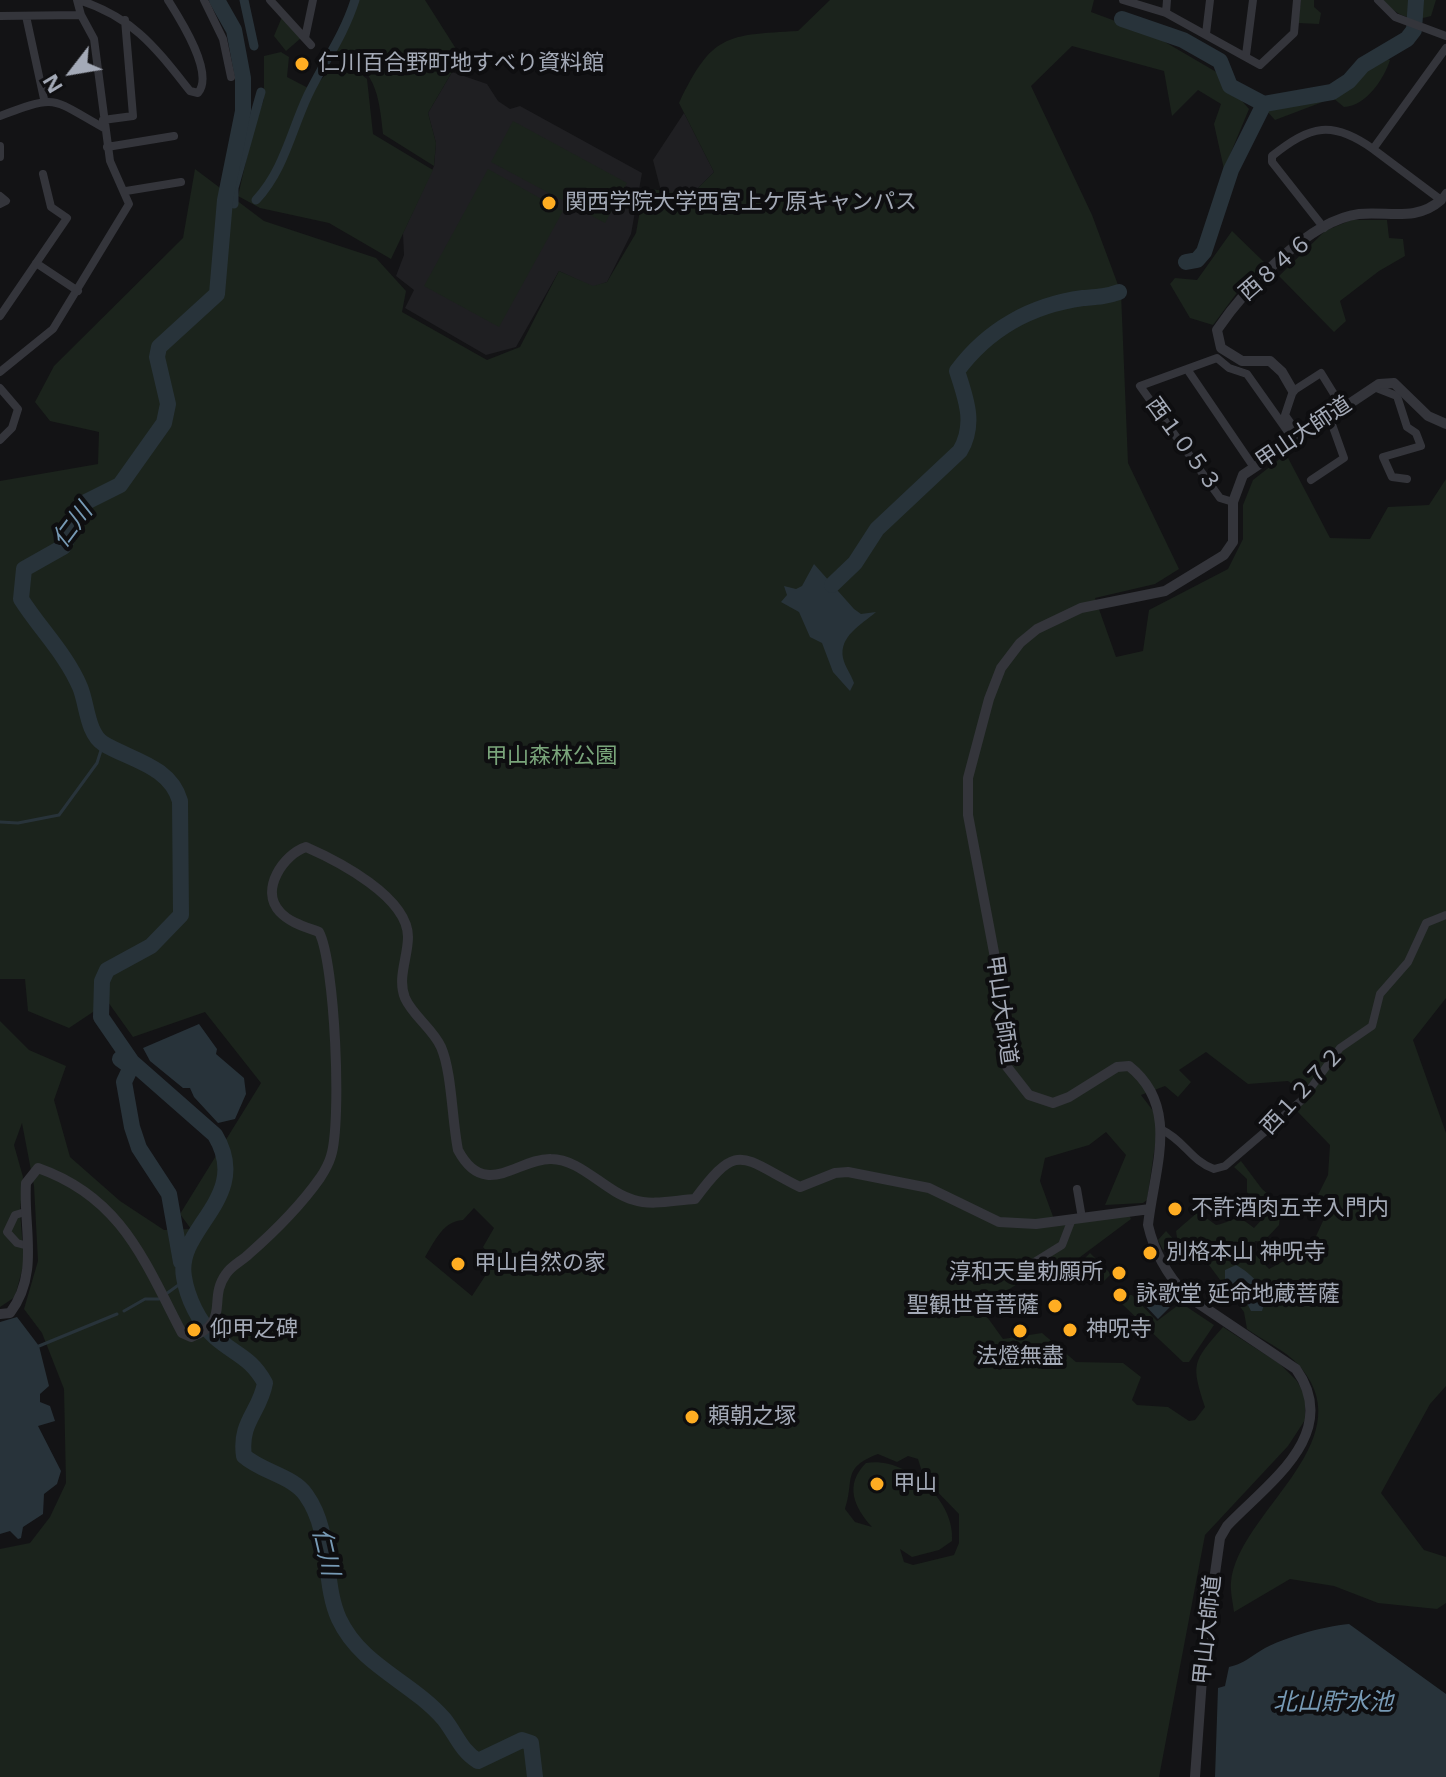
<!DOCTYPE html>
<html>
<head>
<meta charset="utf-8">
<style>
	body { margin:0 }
	#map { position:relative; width:1446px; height:1777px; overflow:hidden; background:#131315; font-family:"Noto Sans",sans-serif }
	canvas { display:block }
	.north { position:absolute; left:32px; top:32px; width:80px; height:80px; -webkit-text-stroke:6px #0e0e10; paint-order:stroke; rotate:239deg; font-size:22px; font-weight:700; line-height:32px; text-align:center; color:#a4aab7 }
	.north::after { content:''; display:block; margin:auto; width:28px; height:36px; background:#a4aab7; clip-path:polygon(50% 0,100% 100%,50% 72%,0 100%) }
</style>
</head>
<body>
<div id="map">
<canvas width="1446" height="1777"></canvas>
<div class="north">N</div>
</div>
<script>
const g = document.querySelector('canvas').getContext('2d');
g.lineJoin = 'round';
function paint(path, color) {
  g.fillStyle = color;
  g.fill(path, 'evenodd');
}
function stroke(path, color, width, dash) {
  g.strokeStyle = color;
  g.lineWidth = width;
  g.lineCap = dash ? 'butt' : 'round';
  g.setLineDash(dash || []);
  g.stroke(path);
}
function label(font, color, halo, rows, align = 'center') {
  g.font = font + ' "Noto Sans","Noto Sans JP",sans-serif';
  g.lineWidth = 8;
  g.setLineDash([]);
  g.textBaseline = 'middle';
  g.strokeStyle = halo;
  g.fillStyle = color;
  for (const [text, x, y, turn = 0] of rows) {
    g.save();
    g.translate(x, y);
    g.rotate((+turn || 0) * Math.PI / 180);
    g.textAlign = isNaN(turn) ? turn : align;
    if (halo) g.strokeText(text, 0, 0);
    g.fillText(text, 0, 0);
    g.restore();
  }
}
paint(new Path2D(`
	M452,72l35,12 11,17 12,8 10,-3 122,67 -11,61 -24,48 -14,5 -34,-16 -43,76 -30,8 -81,-47 9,-18 -18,-14 8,-21 -1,-22 31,-67 2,-23 -8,-30z
	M684,113l30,59 -23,23 -30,-4 -8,-31z`), '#1f1f22');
paint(new Path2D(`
	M353,0h72l33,52 -6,20 -24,41 8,30 -2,23 -51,-32c-4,-39 -7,-68 -49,-83z
	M830,0h264l-3,12 62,23 65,38 31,36 -25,60 -10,-45 7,-20 -23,-14 -26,26 -8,-45 -92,-25 -41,40 61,129 29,78 7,170 51,106 -24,15 -60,14 21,59 27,-6 6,-41 79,-41 15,-30v-34l10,-25 33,-26 44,84 40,1 18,-32 41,-2 17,-26v519l-33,42 33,93v253l-16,18 -49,89 43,57 22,7v46l-9,6 -59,-6 -44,-17 -44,-7 -56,33c-1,-9 -4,-21 -3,-30 7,-69 131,-139 71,-213 -13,-17 -38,-28 -55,-40l-3,-17 -35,-47 -30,-20 -16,5 -5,-10 8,-9 12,13 -2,-13 22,-19 18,13c21,-4 17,-14 38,3l11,-12 -18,-24v-13l-13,-12 7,-6 21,28 19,16 -2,20 -16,17 -8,-1 -4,9 18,19 24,-13 15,-2 24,-53 -14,-6 10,-20 2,-30 -34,-35 14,-13 -22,-16 -40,3 -42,-32 -27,18 12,12 -13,15 -13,-11 -24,9 16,21 1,9 -11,75 -4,3 -38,2 21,-50 -20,-23 -17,13 -44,13 -5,23 15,41 74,-7 2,4 -79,59h-25l-43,27 1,9 18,25 39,-6 34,29 47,1 18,14 -9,23 5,5 31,2 21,14 6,-1 10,-13c-14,-43 -13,-45 18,-80l57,37 17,17 8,15v24l-17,26 -83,89 -46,242h-1159v-228l30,-6 20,-26 16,-34 -2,-94 -22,-56 -18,-24 14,-48 -4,-75 -12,-63 -8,22 9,32 -3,34 4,51 -9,35 -15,10v-286l29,29 37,16 -12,34 16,57 50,44 44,29 27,-1 -11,-15 81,-131 -56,-71 -72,25 -25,-35 -39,26 -41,-17 -3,-32h-25v-498l98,-17 1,-32 -49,-11 -15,-19 19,-36 129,-128 12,-69 69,52 112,37 30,33 -4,21 85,48 33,-13 39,-76 34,15 14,-4 29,-49 8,-45 47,7 23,-23 -35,-69c33,-69 47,-68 119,-72zM474,1208l20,20 -11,19 12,14 -23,35 -47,-39c10,-16 18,-36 38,-37zM878,1454l19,8 11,-6 10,3 6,19 35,36v29l-5,12 -41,10 -9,-3 -4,-13 12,8 27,-7 13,-9c4,-40 -46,-85 -86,-78 -22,22 -12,44 6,64l-17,-5 -10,-13c10,-29 -4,-41 33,-55z
	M1301,0h13v7l7,6 -2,11 -21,-1z
	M1382,0h54l-5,16c-20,7 -36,-2 -49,-16z
	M282,17l19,21 -15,13 -12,-15z
	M281,52l8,5 -2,20 25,13 15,-17 18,-12 22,18 6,55 60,36 -42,89 -62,-36 -69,-15 -22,-12 16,-70 10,-27v-43z
	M1384,58l6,2c-6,19 -24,46 -46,47l-11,-9 -58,22 -11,-12 76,-15 32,-29z
	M513,121l114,62 -22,40 -114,-61z
	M488,169l75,42 -64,116 -75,-41z
	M1351,220h36l2,18 14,1 2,17 -26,15 -39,30 6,20 -12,11 -55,-56 46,-45z
	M1232,231l34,33 -24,22 -29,39 -23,-7 -20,-34 5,-6 22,2z
	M1090,1253l21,21 -11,11 -21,-21z
	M1128,1295h4l25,26 24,-18 33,22 -25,37h-6l-61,-58z`), '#1b231c');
paint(new Path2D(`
	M814,564l40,45 7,5 15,-2c-15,13 -37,24 -33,46 2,9 8,16 11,25l-4,8 -17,-19 -11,-29 -12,-6 -11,-25 -18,-10 6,-7 -3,-9 12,3 6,-3z
	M199,1024l18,25 -1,5 28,24 2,16 -11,25 -17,4 -24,-26 -4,-9h-7l-33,-27 -7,-13z
	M1236,1265c16,9 35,26 26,46h-11l-7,-14 -19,-15v-12z
	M1156,1289l16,16 -14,14 -16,-17z
	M17,1317l22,29 10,40 -9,8v8l10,4 5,15 -17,5 23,45 -4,13 -13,10 -1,20 -20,13 -2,11 -3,1 -8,-8 -10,3v-212z
	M1349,1624l97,70v83h-231l3,-89 7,-2 4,-19c13,-3 17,-7 28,-14 20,-14 67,-27 92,-29z`), '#28333a');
stroke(new Path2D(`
	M0,822l18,1 41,-8 38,-52 6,-19
	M166,1294l18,-13
	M124,1311l21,-12h14
	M39,1346l78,-32`), '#28333a', 3);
stroke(new Path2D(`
	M244,0l10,46
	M256,200c28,-30 35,-69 52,-105 16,-33 36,-60 47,-95
	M234,204v-16l27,-96`), '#28333a', 9);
stroke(new Path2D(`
	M217,0l17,30 9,48v33l-18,89 -8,94 -58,53 -2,10 11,47 -4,19 -44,62 -34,17 -23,45 -39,22 -3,30c19,30 45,55 59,88 7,16 7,47 24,57 27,16 66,22 76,57l1,114 -30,31 -44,24 -5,11 -1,36 31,45 83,73c38,63 -40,93 -31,142 3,20 15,46 31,60 19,17 36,20 50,46 -5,29 -26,39 -21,73 18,16 49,20 62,39 27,38 16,87 33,124 22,47 72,62 105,100 12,15 17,32 34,42l44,-21 9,3 4,34
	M1122,19l61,21 37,21 10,25 34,18 68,-12 17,-11 14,-16 44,-26 7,-9 2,-30
	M1186,262l11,-2 7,-8 27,-82 33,-66
	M832,585l23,-22 22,-34 83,-78c16,-27 6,-52 -3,-80 31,-42 75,-66 126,-73 14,-1 22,-1 36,-6
	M120,1059l11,8 -7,15 8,45 7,21 30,46 12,68`), '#28333a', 16);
stroke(new Path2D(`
	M79,0c55,18 76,47 111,91l8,2c17,-20 -18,-74 -30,-93
	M204,0l19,39 8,38
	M270,0l41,45
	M1123,0l43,13 94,52 34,-32 3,-33
	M1378,0l17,17 51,19
	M1166,13l1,-13
	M0,16l81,-1
	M26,16l18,83
	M1206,34l4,-34
	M305,38l8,-38
	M1446,48l-73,101 68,51 5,-7
	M1246,55l7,-55
	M0,116c59,-22 50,-18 104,12
	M103,120l30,-4 -8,-96
	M0,146v11
	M107,147l67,-11
	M126,191l55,-9
	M0,196l6,5 -6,3
	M1324,228l-52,-66v-6c39,-31 60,-36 101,-7
	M36,263l42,28
	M0,316l67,-98 -16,-11 -8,-33
	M1187,369l66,97
	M0,372l53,-43 76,-125 -19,-43 -16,-122 -13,-24 -4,-15
	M1374,387l23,9 10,31 9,6 5,13 -38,11 9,20 15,2
	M0,388l18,21 -6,19 -12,12
	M1299,435l-14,-20 8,-24 28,-18 21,34
	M1311,480l33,-22 -15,-42
	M1233,502l-13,-4 -80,-112 77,-28 12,10 18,6 46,65
	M1162,1130c22,10 29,31 52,39l11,-3 77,-66 38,-52 32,-22 8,-32 28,-32 18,-39 20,-8
	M1077,1189l5,29
	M25,1212l-10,3 -8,17 10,11 11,3
	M1033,1263l29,-18 10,-26`), '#34353b', 8);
stroke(new Path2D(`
	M1293,391l-11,-19 -12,-11h-28l-21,-13 -4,-18c27,-40 92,-110 142,-116 30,-3 57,8 82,-14
	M0,1314l10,-1c30,-40 13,-85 16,-130l12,-15c83,29 106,92 144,165l9,4c41,-16 16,-37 35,-63 6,-9 16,-13 23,-20 25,-22 52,-49 71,-76 4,-6 9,-15 11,-22 11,-34 4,-194 -12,-224 -13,-5 -29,-9 -39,-20 -21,-22 4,-58 26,-65 32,14 102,50 102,90 0,20 -11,41 -3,61 8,18 28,31 36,49 11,25 11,74 17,103 27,51 60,8 93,9 30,0 54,33 83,41 18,6 42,0 61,-1 44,-59 45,-42 105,-12l35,-14 13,-1 81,16 70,34 37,2 114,-15
	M1195,1777l9,-126 16,-113 7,-12c41,-43 115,-92 69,-157l-110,-74c-18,-19 -32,-44 -38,-70 6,-56 33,-118 -19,-159l-12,1 -48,30 -16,6 -24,-8 -25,-32 -1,-63 -35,-185v-37l21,-79 12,-31 19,-25 17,-14 44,-21 84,-17 59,-36 9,-13v-40l10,-27 136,-91 15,-1 34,33 18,8`), '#34353b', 10);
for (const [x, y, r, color] of [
	[302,64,8,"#ffad22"],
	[549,203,8,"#ffad22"],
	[1175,1209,8,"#ffad22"],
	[1150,1253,8,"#ffad22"],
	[458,1264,8,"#ffad22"],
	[1119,1273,8,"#ffad22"],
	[1120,1295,8,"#ffad22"],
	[1055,1306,8,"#ffad22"],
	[194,1330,8,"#ffad22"],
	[1070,1330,8,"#ffad22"],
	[1020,1331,8,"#ffad22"],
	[692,1417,8,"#ffad22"],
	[877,1484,8,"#ffad22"]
]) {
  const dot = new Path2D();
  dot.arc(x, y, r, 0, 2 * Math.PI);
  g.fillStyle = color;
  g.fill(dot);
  stroke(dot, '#0e0e10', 3);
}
label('22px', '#a4aab7', '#0e0e10', [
	["仁川百合野町地すべり資料館",318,64],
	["関西学院大学西宮上ケ原キャンパス",565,203],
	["不許酒肉五辛入門内",1191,1209],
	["別格本山 神呪寺",1166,1253],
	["甲山自然の家",474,1264],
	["淳和天皇勅願所",1103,1273,"right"],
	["詠歌堂 延命地蔵菩薩",1136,1295],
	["聖観世音菩薩",1039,1306,"right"],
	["仰甲之碑",210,1330],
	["神呪寺",1086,1330],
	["法燈無盡",1020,1357,"center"],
	["頼朝之塚",708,1417],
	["甲山",893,1484]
], 'left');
label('22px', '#a4aab7', '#0e0e10', [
	["西８４６",1276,268,-41],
	["甲山大師道",1304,433,-34],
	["西１０５３",1183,445,54],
	["甲山大師道",1001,1010,82],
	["西１２７２",1303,1091,-47],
	["甲山大師道",1208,1630,-84]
]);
label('22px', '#79a47a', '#0e0e10', [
	["甲山森林公園",551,757]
]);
label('italic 24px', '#779ab5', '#0e0e10', [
	["仁川",73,526,-53],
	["仁川",325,1552,77],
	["北山貯水池",1333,1703]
]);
</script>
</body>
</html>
